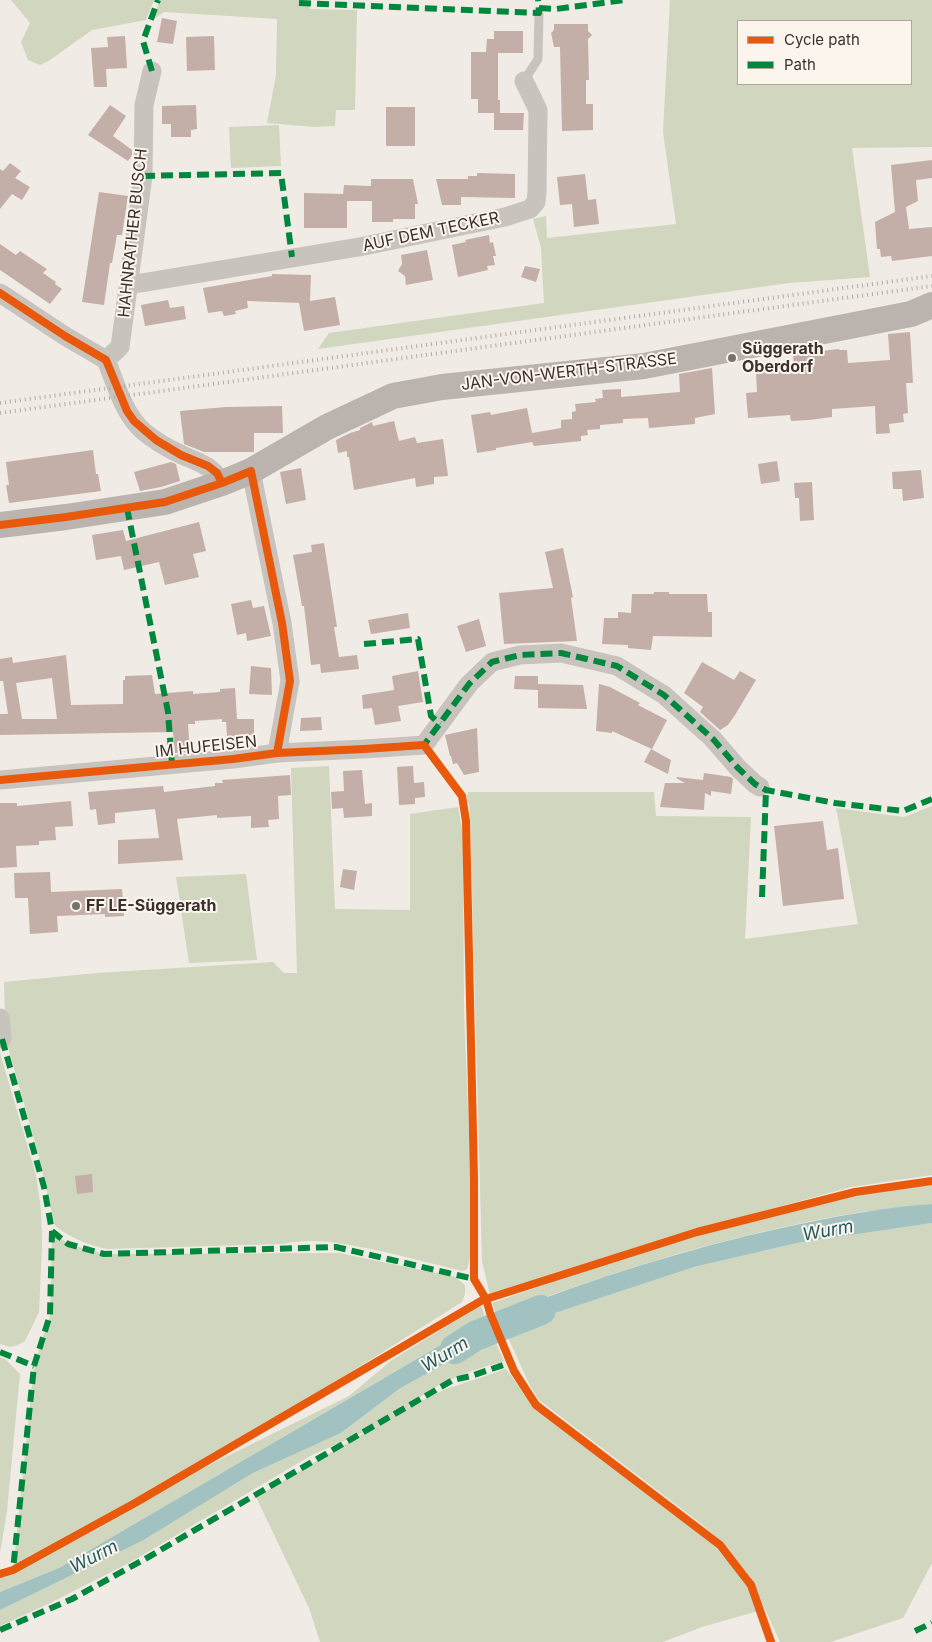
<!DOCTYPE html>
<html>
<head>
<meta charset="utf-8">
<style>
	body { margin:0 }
	#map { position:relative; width:932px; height:1642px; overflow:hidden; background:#f0ebe5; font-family:Inter,sans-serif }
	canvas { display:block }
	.legend { position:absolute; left:737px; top:20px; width:175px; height:65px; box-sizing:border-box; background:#fbf5ee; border:1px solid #aea6a0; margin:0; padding:6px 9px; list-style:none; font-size:15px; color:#3b302b }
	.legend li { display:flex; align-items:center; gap:10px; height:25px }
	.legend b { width:25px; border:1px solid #aea6a0 }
</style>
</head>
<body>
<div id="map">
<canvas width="932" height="1642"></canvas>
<ul class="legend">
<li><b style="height:6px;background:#e8590c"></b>Cycle path</li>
<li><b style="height:6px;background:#00873e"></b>Path</li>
</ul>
</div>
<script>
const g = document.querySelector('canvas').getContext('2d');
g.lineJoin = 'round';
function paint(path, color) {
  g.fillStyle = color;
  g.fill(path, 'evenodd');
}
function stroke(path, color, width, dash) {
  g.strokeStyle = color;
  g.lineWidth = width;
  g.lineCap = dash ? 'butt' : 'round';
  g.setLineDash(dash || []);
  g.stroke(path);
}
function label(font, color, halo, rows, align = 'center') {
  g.font = font + ' Inter,sans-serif';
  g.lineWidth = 4;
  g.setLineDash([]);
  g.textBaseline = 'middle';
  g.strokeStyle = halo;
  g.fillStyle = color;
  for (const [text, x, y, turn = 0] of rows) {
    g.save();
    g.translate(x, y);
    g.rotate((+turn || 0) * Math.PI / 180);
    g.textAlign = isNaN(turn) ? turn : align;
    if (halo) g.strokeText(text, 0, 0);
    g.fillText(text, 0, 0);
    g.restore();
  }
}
paint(new Path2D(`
	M11,0h143l-8,20 -54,10 -42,30 -10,5 -12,-5 -7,-18 9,-19z
	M160,0h149l1,9 47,1 -2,100h-19l-1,16 -21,1 -47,-4 9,-48 1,-56 -113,-7 -12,8z
	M670,0h262v147l-80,1 18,129 -81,6 -471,66 11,-16 215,-30 -3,-55 -8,-29 13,-3 1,22 129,-14 -13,-92zM911,21v63h-173v-63z
	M279,125l2,41 -50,2 -2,-41z
	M329,766l6,143 75,1v-96l48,-7 5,27 1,176 6,152v96l-3,11 -5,2c-29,-7 -58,-15 -87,-21 -30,-6 -61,-13 -92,-6l-176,5c-19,-4 -36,-11 -52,-23l-17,-73 -32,-113 -2,-58 93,-9 176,-11 11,11h13l-6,-205z
	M468,792h186l2,24 95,1 -6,122 113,-15 -22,-116 68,9 28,-11v369l-81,12 -51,14 -121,33 -189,61 -8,-34 -12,-446 -1,-11 -3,-3z
	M246,874l11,86 -68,3 -13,-86z
	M0,1053l36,122 5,34 1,36 -3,67 -14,29 -7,4 -8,2 -10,-3z
	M932,1184v20c-35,4 -70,7 -105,14 -113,22 -223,55 -330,98l-5,-13 121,-42 77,-24 166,-43z
	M932,1223v340l-29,55 -72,24h-51l-30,-66 -27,-33 -23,-20 -161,-123 -9,-14 -24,-53 25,-12 163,-54 103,-24z
	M52,1231l16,13 36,10 235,-1 116,24 10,8v9l-3,8 -219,138 -108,63 -122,67 21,-204 16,-51z
	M481,1305l6,17 -24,10 -404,236 -59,24v-15l18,-7 79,-41 102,-59 150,-74 43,-36z
	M493,1337l11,24c-35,10 -69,21 -96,46l38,-18 60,-20 26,35 136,103 45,37 36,42 9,25 -56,16 -39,15h-343l-11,-34 -53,-111 115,-68 -59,26 -183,108 -79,40 -50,23v-16l142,-69 111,-68 88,-40 58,-44z
	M0,1357l5,2 15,15 -13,137 -7,42z`), '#d1d6bf');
paint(new Path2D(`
	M932,1204v19l-135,20 -103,24 -163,54 -25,12 -9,-17c94,-37 191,-68 289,-89 48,-10 97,-20 146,-23z
	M487,1322l6,15 -94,52 -58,44 -88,40 -111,68 -142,69v-18l59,-24 404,-236z`), '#a1c2c1');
stroke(new Path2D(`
	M455,1349l20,-13 66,-26`), '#a1c2c1', 30);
paint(new Path2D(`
	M162,18l15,3 -4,23 -16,-2z
	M554,24h34v7l4,4 -4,4 1,41h-3v24h7v26l-31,1 -2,-84h-6l-3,-14 3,-3z
	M494,31h29v22h-25v47h2v13h24l-1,17h-29v-17h-16v-14h-7v-47h15l1,-13h7z
	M125,36l2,32 -21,1 1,18h-13l-3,-39 17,-1 -1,-10z
	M214,36l1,34 -28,1 -1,-34z
	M110,105l16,11 -13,20 19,14v5l-4,6 -40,-26z
	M196,105l1,24 -6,1v7h-20v-13h-9v-18z
	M386,107h29v39h-29z
	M932,160v18l-16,2 2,21 -12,6 3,22 23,-2v29l-40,5 -1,-5 -10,1 -1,-8h-3l-2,-27 20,-10 -4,-47z
	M10,163l11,8 -6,7 15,9 -8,13 -10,-6 -12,15v-40l3,2z
	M477,173l38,1v24l-54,-1v8h-19l-6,-26h32v-3h9z
	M585,174l3,26 8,-1 3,25 -25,3 -2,-23 -12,1 -3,-28z
	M371,179h42l5,25h-3v15h-22v3h-21v-21h-25v27h-43v-35l39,1 1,-9 27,1z
	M99,192l29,4 -6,39h-5l-5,28h-2l-6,42 -22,-3z
	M489,235l1,8 3,-1 3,14h-3l2,9 -8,1 1,4 -30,7 -6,-32 14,-3 -1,-2z
	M0,244l16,11 4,-4 27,18 -4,4 13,9 -1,2 7,5 -12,15 -50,-34z
	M427,250l6,30 -27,5 -1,-9 -7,-5 4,-7 -1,-9z
	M525,266l15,3 -4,13 -15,-5z
	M272,274l39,1 -1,26 25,-4 5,28 -36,6 -5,-28h2l-54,-2 1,7 -13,3 1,3 -12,2 -2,-5 -14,2 -5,-25 69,-12z
	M168,300l2,8 14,-2 2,13 -41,7 -4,-21z
	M910,332l3,51h-7l2,30 -5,1 1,8 -15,2 1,9 -14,1 -1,-28 -43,3v8l-23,3 -18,1 -1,-6 -42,3 -2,-25 11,-1 -1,-20 38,-3 -1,-15 46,-5v1h8l1,13 42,-3 -2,-26z
	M712,368l3,46 -20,4v6l-46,4 -1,-10 -25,1v4l-23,2v4l-13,1 1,5 -7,1v5l-47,5 -2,-4 -36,6v2l-19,3 -6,-38 19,-3 1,3 36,-7 5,25 29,-5v-8l11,-1v-7l4,-1 -1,-7 21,-2 -1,-3 8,-1 -1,-8 19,-1v8l59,-5 -1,-18z
	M282,406l1,27h-29v19h-50l-20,-8 -4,-33 46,-4z
	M394,421l5,20 16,-4 2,6 26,-4 5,37 -14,1v7l-18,3 -1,-9 -61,12 -5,-33h-2v-6l-9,2 -2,-13 14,-7 10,-3v-2l12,-6 1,4z
	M93,450l3,24h2l3,17 -92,12 -3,-18h3l-3,-23z
	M777,461l3,20 -19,3 -3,-20z
	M171,462l5,2 4,17 -19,6 -21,4 -6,-19z
	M301,468l5,32 -20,4 -6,-32z
	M921,470l3,28 -21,3 -1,-12h-9l-1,-17z
	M812,482l2,38 -14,1 -1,-23h-4l-1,-15z
	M199,522l7,29 -13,3 6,23 -34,8 -6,-23 -35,8 -3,-14 -25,4 -4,-25 31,-5 3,11z
	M324,543l13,84h-3l5,30 18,-2 2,14 -38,4 -1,-9 -9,1 -7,-59h-2l-9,-51 19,-3 -1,-7z
	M563,548l10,49 -2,1 6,43 -73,3 -5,-51 54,-5 -8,-36z
	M654,592h15v2h38l1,18h4v25l-59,-1 -2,14 -23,-2v-3l-26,-1 2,-26h14v-6l13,1 1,-19h22z
	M251,600l2,8 11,-2 7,30 -24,5 -1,-8 -9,2 -6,-31z
	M408,613l2,15 -39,6 -3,-14z
	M479,619l7,27 -20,6 -9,-26z
	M66,655l5,50 52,-1v-24h2v-4l27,-1 3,19 38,-3v3l27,-2v-3l15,-1 2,31h17v16h-12l1,11 -15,2 -2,-26h-4v-3l-27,2v3h-7l2,28 -15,1 -2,-21 -173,3v-21h8l-5,-33h-3v-22l12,-2 1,6zM52,678l5,41h-35l-6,-36z
	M702,662l32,18 6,-9 16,9 -21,35 -7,10 -8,5 -20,-18 3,-5 -19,-14z
	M251,666l20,2 1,27 -23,-1z
	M418,671l5,31 -25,4 3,15 -26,4 -3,-17 -9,1 -1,-14 32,-5 -2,-14z
	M515,676h23v8l45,1 4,24 -49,-1v-18l-24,-1z
	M599,684l11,3 30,16 -2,2 29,15 -15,29 -40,-18v2l-16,-2z
	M321,717l1,13 -22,1 1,-13z
	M477,728l2,44 -15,3 -7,-12 -4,1 -2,-8h-1l-5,-21z
	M651,749l20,11 -3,14 -24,-12z
	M413,766l1,17 10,-1 1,15 -10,1v6l-16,1 -2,-38z
	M362,770l3,34 7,-1v13l-28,2 -1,-10 -11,1 -1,-17 13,-1 -1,-20z
	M704,773l27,4 2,2 -2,15 -20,-3v5l-6,-3 -1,17 -44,-3 5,-24h20l-9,-5 1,-1 26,3z
	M290,775l1,20 -13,1 1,23 -11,1 1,7 -18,1v-12l-34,2v-3l-40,4 6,41 -65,4v-24l41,-2 -4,-29 -40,4v10l-17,2 -2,-16 -6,1 -2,-18 75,-6 1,6 51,-6v-3h8l-1,-3z
	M71,801l2,25 -18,1 1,13 -17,1v4l-23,1 1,21 -17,1v-65h17v3z
	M823,821l4,29 11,-2 6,51 -61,7 -9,-80z
	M343,869l14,2 -3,19 -14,-3z
	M50,872l1,20 71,-3 2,27 -19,1v-3l-48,2 1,16 -28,2 -2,-36h-13l-1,-25z
	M92,1174l1,18 -16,2 -2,-18z`), '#c3afa7');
stroke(new Path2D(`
	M524,81l14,-22 1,-46
	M751,1585l20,57`), '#c9c3be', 9);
stroke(new Path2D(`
	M129,285l230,-38 146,-30 25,-8 6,-7 1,-10 1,-82 -14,-29
	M0,293l65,43 41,24
	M106,360l14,-13 23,-171 1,-71 8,-34
	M106,360c10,24 17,53 37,71 12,10 26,18 39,24 18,8 29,10 40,28
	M251,471l31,152 8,58 -13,72
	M0,780l233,-21 44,-6 87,-4 60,-4 45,-61 23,-22 28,-7 41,-2 56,13 47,29 49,44 25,29 17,16 5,3
	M0,1018l2,21h-2`), '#c9c3be', 19);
stroke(new Path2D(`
	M0,525l66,-8 99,-15 57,-19 29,-12 76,-44 66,-31 49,-9 202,-21 267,-52 21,-9`), '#bab3ae', 26);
stroke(new Path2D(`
	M0,403l932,-127
	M0,413l932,-127`), '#b1aca8', 4, [1, 4]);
stroke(new Path2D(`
	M299,3l240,10 -1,-13
	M539,8l17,1 69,-9
	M152,71l-9,-30 15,-41
	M143,176l138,-3 11,84
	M127,508l41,204 4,52
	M364,644l54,-5 13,77 9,8
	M419,745h5l45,-61 23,-22 28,-7 41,-2 56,13 47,29 49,44 25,29 17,16 11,6 69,13 68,8 29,-12
	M762,897l4,-107
	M2,1039l42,148 8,44 -2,84 -16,51 -21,204
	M52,1231l16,13 36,10 232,-7 138,32
	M0,1352l34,14
	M0,1630l72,-31 73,-40 308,-179 18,-4 41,-14
	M915,1631l17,-8`), '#00873e', 6, [12, 6]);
stroke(new Path2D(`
	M0,293l65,43 41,24 21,51 7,10 22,19 25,15 27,11 9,7 5,10
	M0,525l66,-8 99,-15 57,-19 29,-12 31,152 8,58 -13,72
	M0,780l233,-21 44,-6 87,-4 60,-4 38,51 4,25 8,357v101l12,20 4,14 24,58 22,34 184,140 31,40 20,57
	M486,1299l211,-67 158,-40 77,-11
	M0,1574l13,-4 122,-67 351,-205`), '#e8590c', 8);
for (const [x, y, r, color] of [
	[732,358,5,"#7a716c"],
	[76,906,5,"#7a716c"]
]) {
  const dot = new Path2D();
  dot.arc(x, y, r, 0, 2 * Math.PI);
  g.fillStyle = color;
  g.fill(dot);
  stroke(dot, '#fbf5ee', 2);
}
label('16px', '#3b302b', '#fbf5ee', [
	["AUF DEM TECKER",431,232,-12],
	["HAHNRATHER BUSCH",133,233,-84],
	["JAN-VON-WERTH-STRASSE",569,372,-7],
	["IM HUFEISEN",206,747,-6]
]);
label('bold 16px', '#3b302b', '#fbf5ee', [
	["Süggerath",742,349],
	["Oberdorf",742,367],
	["FF LE-Süggerath",86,906]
], 'left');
label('italic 18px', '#1f5a5e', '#fbf5ee', [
	["Wurm",828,1231,-10],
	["Wurm",445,1355,-31],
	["Wurm",94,1557,-27]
]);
</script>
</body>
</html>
